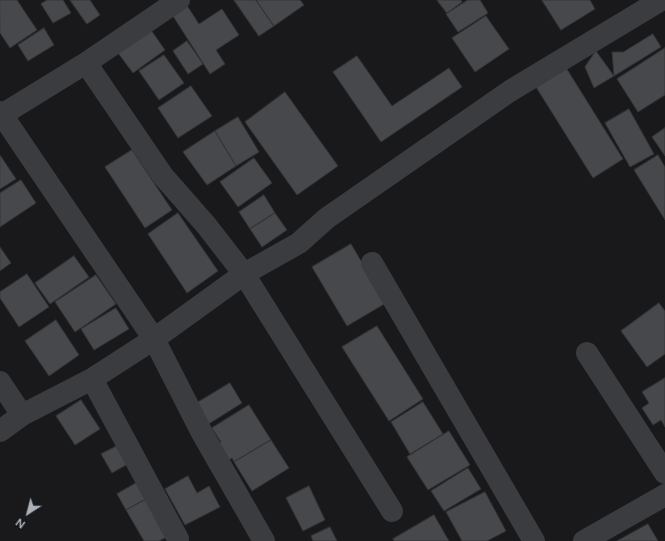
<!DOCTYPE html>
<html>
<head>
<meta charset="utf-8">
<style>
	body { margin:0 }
	#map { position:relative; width:665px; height:541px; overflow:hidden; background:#19191b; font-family:Figtree,sans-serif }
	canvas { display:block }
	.north { position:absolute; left:8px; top:493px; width:40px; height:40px; -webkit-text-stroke:3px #141416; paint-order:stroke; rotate:216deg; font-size:11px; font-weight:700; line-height:16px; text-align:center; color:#adb2b9 }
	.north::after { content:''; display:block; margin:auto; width:14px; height:18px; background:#adb2b9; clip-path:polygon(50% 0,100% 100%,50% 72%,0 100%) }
</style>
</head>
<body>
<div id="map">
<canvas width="665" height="541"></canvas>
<div class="north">N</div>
</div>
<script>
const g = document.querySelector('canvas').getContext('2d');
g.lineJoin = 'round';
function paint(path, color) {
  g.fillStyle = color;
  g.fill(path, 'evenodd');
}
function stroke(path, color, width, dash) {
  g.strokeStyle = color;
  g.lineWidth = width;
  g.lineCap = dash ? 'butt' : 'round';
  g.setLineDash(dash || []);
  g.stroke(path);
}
const building = new Path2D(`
	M0,0h17l20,30 -27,18 -10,-15z
	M47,0h16l8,13 -18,10 -12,-19z
	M70,0h20l10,15 -13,9z
	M234,0h22l18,26 -15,10z
	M256,0h44l4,5 -30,21z
	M437,0h24l1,2 -15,11z
	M468,0h12l8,13 -30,19 -12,-18z
	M542,0h48l5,9 -34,21z
	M186,4l13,20 23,-15 17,26 -23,15 9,14 -15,10 -39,-61z
	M486,16l23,33 -34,23 -23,-34z
	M44,28l10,17 -26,16 -10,-16z
	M151,30l14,20 -32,23 -15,-20z
	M653,34l8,13 -47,29 -2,-24h11z
	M187,41l16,23 -15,10 -15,-23z
	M665,48v47l-27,17 -21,-33z
	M596,51l18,25 -20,12 -9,-21z
	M164,55l20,28 -25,17 -20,-29z
	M357,56l35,50 57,-38 13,19 -81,55 -48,-70z
	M565,66l58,93 -30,19 -57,-91z
	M191,86l21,30 -34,22 -20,-30z
	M285,92l53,74 -41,29 -52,-73z
	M629,109l25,45 -24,13 -25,-44z
	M238,117l21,35 -23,14 -21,-35z
	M665,128v28l-13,-19z
	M215,131l21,35 -29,19 -24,-33z
	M132,150l40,60 -27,18 -40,-61z
	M0,155l16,24 -16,10z
	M658,155l7,12v53l-31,-50z
	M254,158l18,25 -34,24 -18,-25z
	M21,180l15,23 -36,24v-34z
	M264,195l11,18 -25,16 -11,-17z
	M178,213l40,58 -31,22 -39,-59z
	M275,213l12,17 -25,17 -12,-18z
	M351,244l35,59 -39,23 -35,-59z
	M0,247l11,16 -11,8z
	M74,256l15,21 -39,27 -15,-21z
	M27,274l22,33 -30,20 -19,-29v-6z
	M96,275l20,29 -41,28 -20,-30z
	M659,303l6,8v43l-18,13 -26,-36z
	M116,308l13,21 -35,21 -13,-21z
	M56,320l23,35 -30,21 -24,-35z
	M377,326l46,73 -34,22 -47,-74z
	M665,378v49l-4,-7 -8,5 -11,-17 7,-5 -7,-11z
	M230,383l12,20 -35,22 -12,-21z
	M81,400l19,29 -25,16 -19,-29z
	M423,402l20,32 -33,20 -19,-32z
	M249,405l22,35 -37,22 -2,-4 -6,4 -10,-16 5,-4 -9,-14z
	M449,431l21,34 -42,25 -21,-33z
	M271,440l18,28 -37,23 -18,-29z
	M123,443l10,18 -21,12 -11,-19z
	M468,468l13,21 -37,22 -13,-20z
	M188,476l9,17 12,-7 11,21 -35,18 -20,-36z
	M143,479l9,17 -26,14 -9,-16z
	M309,486l16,34 -22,11 -17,-33z
	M485,492l21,39 -19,10h-25l-16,-29z
	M152,496l22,37 -15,8h-15l-18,-31z
	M434,515l15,26h-55l-1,-2z
	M648,524l10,17h-41z
	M330,527l7,14h-24l-2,-5z`);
paint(building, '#46484b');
stroke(building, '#333437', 1);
stroke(new Path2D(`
	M86,63l77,113 43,49 38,49 148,237
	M0,112l154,227 48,94 62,108
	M0,116l86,-53 93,-63
	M372,263l162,278
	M587,353l78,120
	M92,379l86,160
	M0,382l22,33
	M0,431l22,-16 70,-36 62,-40 90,-65 55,-31 28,-25 183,-127 151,-91
	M584,541l81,-46`), '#3b3c40', 22);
</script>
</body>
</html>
